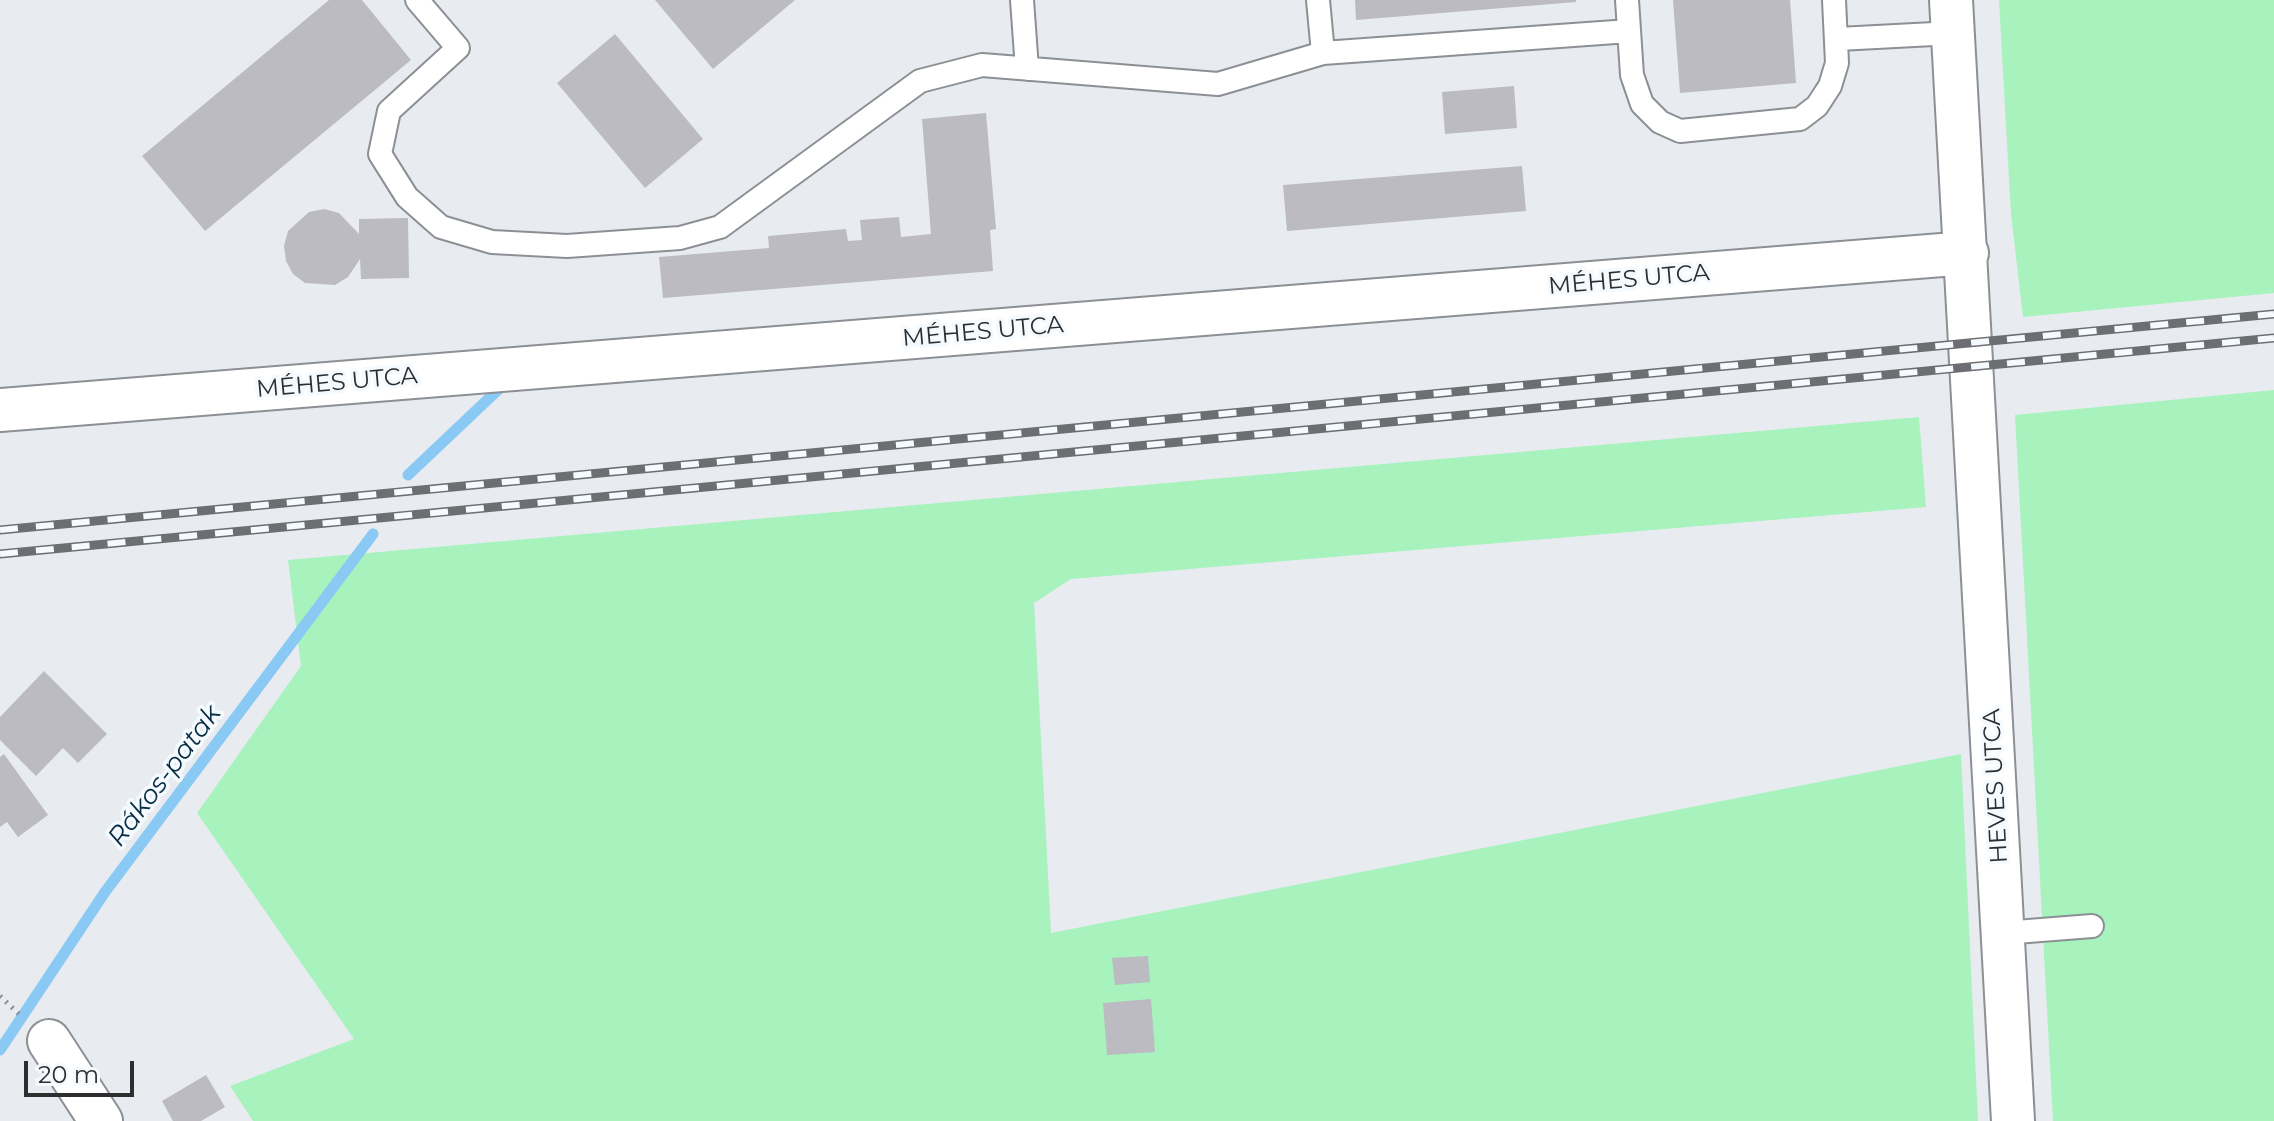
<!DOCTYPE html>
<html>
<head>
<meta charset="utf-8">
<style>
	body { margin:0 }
	#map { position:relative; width:2274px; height:1121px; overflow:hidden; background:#e8ecf1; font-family:Montserrat,sans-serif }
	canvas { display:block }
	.scale { position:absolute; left:24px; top:1061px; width:110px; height:36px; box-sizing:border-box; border:4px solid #2c2e2f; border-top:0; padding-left:10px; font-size:24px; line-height:28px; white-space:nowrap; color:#2c2e2f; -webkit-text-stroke:6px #f5faff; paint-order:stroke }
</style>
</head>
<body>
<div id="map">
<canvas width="2274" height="1121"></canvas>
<div class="scale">20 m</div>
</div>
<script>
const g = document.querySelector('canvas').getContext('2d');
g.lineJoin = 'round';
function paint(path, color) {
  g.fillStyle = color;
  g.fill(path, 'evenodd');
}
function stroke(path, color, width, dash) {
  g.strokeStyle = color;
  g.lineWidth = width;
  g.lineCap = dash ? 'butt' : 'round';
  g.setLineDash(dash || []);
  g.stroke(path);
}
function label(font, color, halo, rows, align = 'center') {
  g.font = font + ' Montserrat,sans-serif';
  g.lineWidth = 7;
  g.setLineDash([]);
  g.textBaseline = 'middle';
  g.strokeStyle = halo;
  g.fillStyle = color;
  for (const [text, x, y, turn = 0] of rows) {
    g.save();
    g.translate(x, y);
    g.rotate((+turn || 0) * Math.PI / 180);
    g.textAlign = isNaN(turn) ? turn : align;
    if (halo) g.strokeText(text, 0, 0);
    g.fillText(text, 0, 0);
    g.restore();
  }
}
paint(new Path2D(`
	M1999,0h275v293l-251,24 -12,-103z
	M2274,390v731h-221l-38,-706z
	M1919,417l7,90 -855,72 -37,24 17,330 910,-179 17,367h-1725l-23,-35 124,-47 -157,-226 104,-147 -13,-106z`), '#a7f2bd');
stroke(new Path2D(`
	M408,475l93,-88
	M0,1050l105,-158 268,-358`), '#8ac9f3', 11);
paint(new Path2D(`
	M329,0h33l49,60 -206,171 -63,-75z
	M655,0h140l-82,69z
	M1355,0h221v2l-220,18z
	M1673,0h117l6,83 -116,10z
	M615,34l88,105 -58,49 -88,-105z
	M1514,86l3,42 -72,6 -3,-42z
	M986,113l10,116 -6,1 3,41 -330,27 -4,-41 110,-9 -1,-12 78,-7 2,12 14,-1 -2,-20 39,-3 2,20 30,-3 -9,-115z
	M1522,166l4,45 -239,20 -4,-46z
	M324,209l15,4 20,21v-15l49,-1 1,60 -48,1 -1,-20 -12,18 -13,8 -30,-2 -12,-9 -7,-13 -2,-15 4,-15 21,-19z
	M44,671l63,63 -29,29 -15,-15 -27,28 -36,-36v-23z
	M4,754l44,61 -30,22 -11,-15 -7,5v-70z
	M1148,956l2,26 -35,3 -3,-27z
	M1151,999l4,53 -48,3 -4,-52z
	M206,1075l19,32 -24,14h-28l-11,-20z`), '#bbbbc1');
const service = new Path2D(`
	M417,0l41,48 -69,63 -9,43 27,43 34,30 51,15 75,4 113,-8 40,-11 200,-146 62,-16 236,19 105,-31
	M1022,0l5,69
	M1318,0l5,53 306,-22
	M1627,0l5,75 10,29 18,18 20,9 120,-12 17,-13 13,-20 7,-23 -3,-63
	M1838,39l115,-6
	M2003,933l89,-7`);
const minor = new Path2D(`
	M1951,0l62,1121
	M0,410l1967,-157
	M49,1041l52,80`);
stroke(service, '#8c9094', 26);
stroke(minor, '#8c9094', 46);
stroke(new Path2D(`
	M0,996l21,20`), '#8c8f92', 5, [2, 6]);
stroke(service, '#fff', 22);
stroke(minor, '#fff', 42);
const rail = new Path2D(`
	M0,530l2274,-216
	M0,554l2274,-216`);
stroke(rail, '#6c6e71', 9);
stroke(rail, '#f5faff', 6, [18]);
label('24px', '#2c2e2f', '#f5faff', [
	["MÉHES UTCA",1629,280,-5],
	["MÉHES UTCA",983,332,-5],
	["MÉHES UTCA",337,383,-5],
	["HEVES UTCA",1996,786,-93]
]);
label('italic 26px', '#082d42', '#f5faff', [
	["Rákos-patak",165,776,-53]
]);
</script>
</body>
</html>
